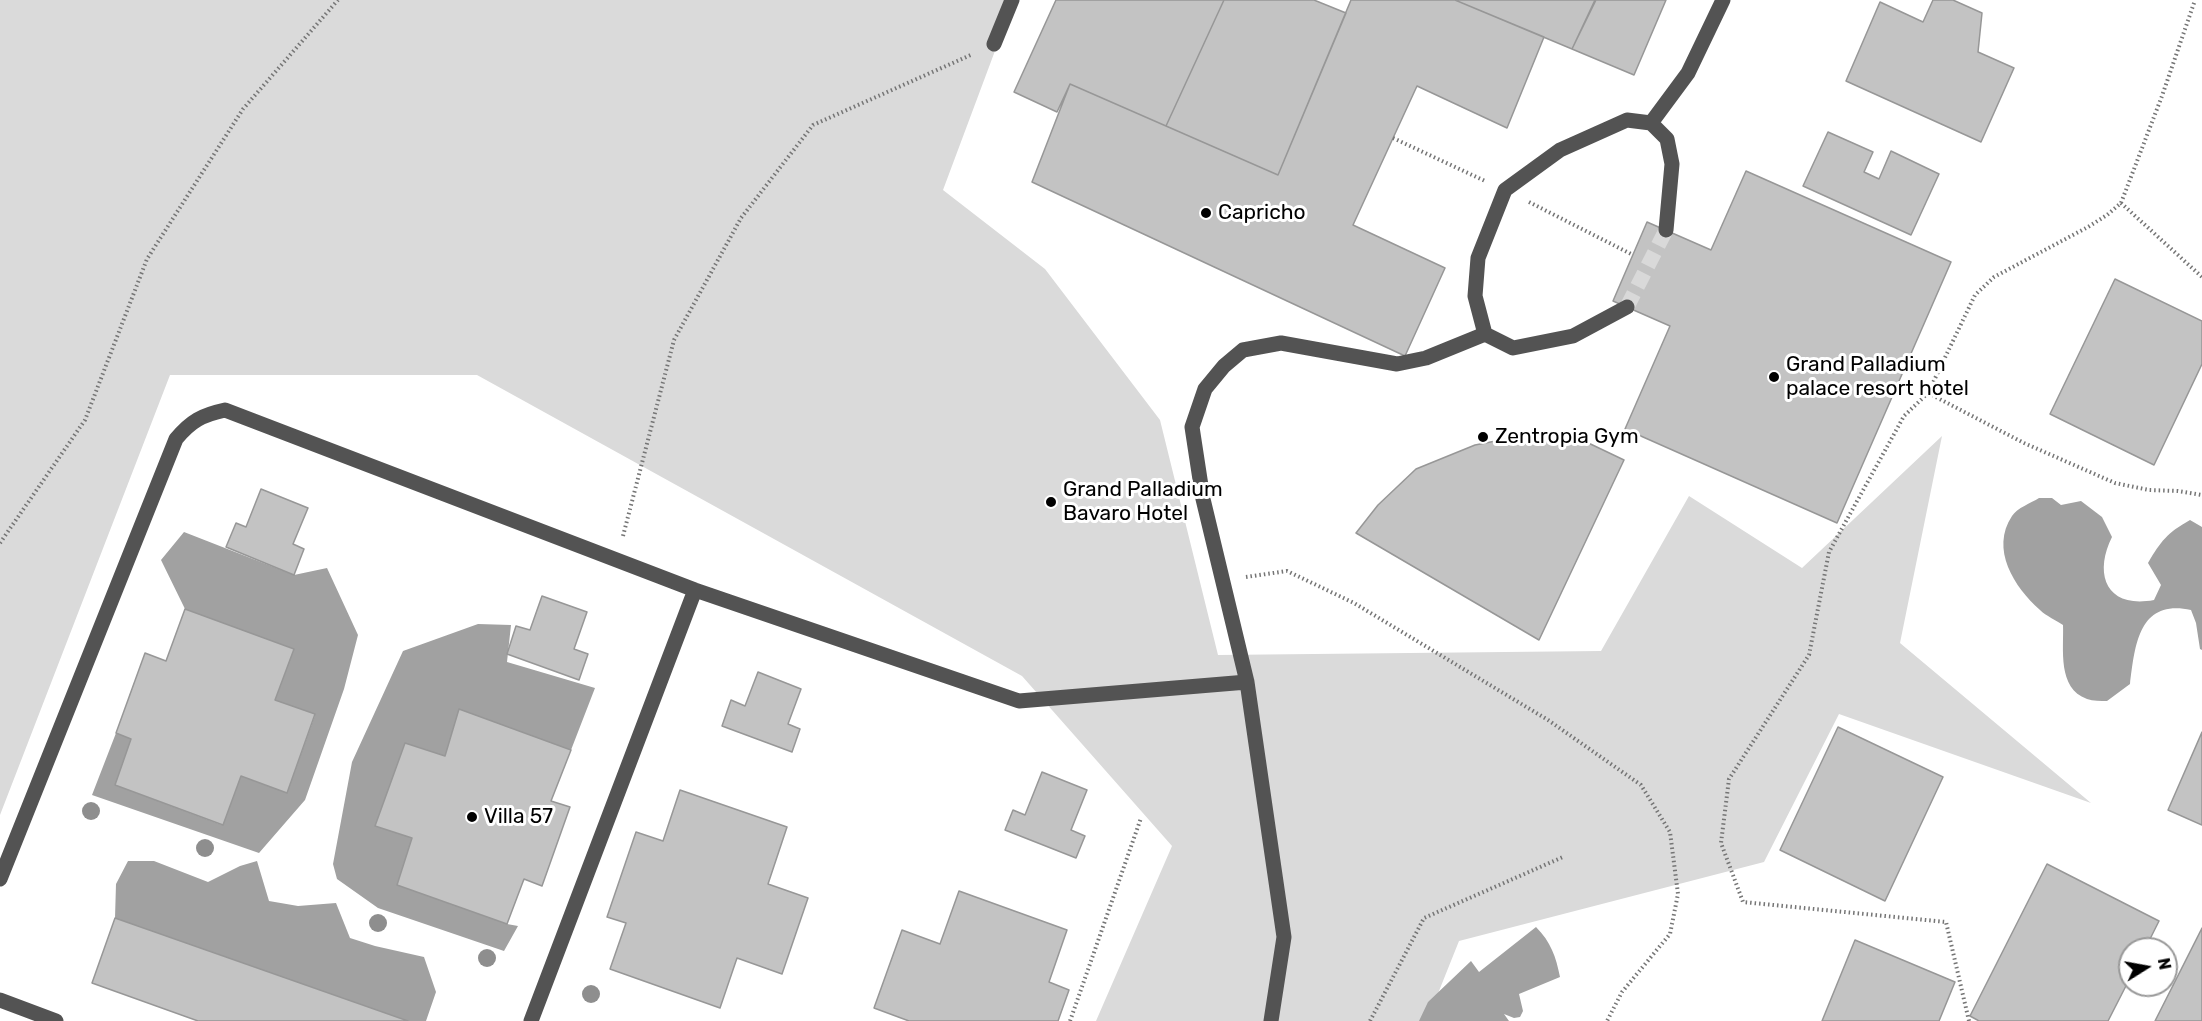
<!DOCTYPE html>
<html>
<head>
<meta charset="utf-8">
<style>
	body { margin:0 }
	#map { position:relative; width:2202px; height:1021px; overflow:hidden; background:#fff; font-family:Rubik,sans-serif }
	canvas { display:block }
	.north { position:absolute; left:2118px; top:937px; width:60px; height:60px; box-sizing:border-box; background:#fff; border:2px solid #999; border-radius:50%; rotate:79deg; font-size:16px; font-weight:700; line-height:24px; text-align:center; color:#000 }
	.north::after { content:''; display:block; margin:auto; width:21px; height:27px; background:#000; clip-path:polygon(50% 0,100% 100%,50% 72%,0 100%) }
</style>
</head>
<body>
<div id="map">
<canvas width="2202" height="1021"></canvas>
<div class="north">N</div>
</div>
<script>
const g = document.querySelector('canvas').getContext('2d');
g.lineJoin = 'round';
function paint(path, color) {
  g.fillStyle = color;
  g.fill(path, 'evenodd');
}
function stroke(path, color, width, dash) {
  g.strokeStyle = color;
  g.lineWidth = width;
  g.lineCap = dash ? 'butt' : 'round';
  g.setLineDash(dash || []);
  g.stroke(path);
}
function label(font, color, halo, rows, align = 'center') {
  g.font = font + ' Rubik,sans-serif';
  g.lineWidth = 6;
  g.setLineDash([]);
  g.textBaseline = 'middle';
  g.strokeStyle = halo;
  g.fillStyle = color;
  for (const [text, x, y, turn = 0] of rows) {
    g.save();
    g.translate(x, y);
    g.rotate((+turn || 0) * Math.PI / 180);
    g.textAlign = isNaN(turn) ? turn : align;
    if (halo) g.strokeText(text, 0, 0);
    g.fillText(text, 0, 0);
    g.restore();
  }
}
paint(new Path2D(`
	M0,0h1014l-71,190 102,79 115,151 58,235 383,-4 88,-155 113,72 140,-132 -42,207 191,160 -252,-89 -75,148 -305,79 -32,80h-331l76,-175 -150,-170 -545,-301h-307l-170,440z`), '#dadada');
paint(new Path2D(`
	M2039,498h13l9,7 20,-4 21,16 10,20c-19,38 -5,72 42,63l7,-15 -13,-22c13,-22 19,-30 42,-43l12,7v123l-2,-1 -4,-26 -5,-13c-52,-11 -56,34 -61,74l-23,17c-6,0 -14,0 -20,-2 -30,-11 -23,-50 -24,-74 -7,-5 -17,-9 -23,-15 -26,-23 -50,-61 -28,-94 5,-8 19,-13 27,-18z
	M184,532l110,43 33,-7 31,67 -14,54 -39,111 -46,53 -167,-58 24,-62 15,6 -16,46 107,40 19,-49 46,17 28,-78 -40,-15 18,-51 -108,-40 -24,-49z
	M478,624l33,1 -4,37 88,26 -24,62 -112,-40 -14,46 -40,-13 -29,82 36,13 -15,47 110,39 11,2 -14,25 -126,-43 -41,-29 -4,-15 19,-102 51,-111z
	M128,861h26l54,21 32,-16 17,-5 12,40 29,5 38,-3 14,35 25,8 49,11 12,35 -10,29h-18l-293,-103 1,-34z
	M1536,927c15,15 20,30 24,50l-41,17 4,17 -3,6 -6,1 -10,-4 5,7h-90l9,-19 43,-41 8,11z`), '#a1a1a1');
const building = new Path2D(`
	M1056,0h168l-58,126 -96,-42 -13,28 -43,-20z
	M1224,0h90l32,13 -68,162 -112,-49z
	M1351,0h104l89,37 -37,91 -90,-42 -64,139 92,43 -40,88 -373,-174 38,-98 208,91z
	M1455,0h140l-23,49z
	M1596,0h70l-32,75 -62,-26z
	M1933,0h20l29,13 -4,39 36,16 -33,74 -135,-61 34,-79 43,20z
	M1828,132l45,20 -9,20 15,7 12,-28 48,23 -28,61 -108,-49z
	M1746,171l205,91 -114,261 -212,-94 45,-103 -57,-25 34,-79 64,28z
	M2115,279l87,42v43l-48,101 -104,-51z
	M1527,435l53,4 44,21 -85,180 -183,-107 22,-28 38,-36 59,-24z
	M261,489l47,19 -15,36 11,5 -10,26 -68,-28 10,-24 10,4z
	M542,596l45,16 -13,37 14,5 -9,26 -72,-26 9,-28 14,4z
	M185,609l109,40 -19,51 40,14 -28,79 -46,-17 -18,49 -108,-40 16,-46 -15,-6 29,-80 21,8z
	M758,672l43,17 -13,35 12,5 -8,23 -70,-26 9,-26 14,6z
	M459,709l112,41 -20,51 19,6 -28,79 -18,-7 -17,45 -110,-39 15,-47 -37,-12 30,-83 40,13z
	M1838,727l105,50 -58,124 -105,-51z
	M2202,732v93l-34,-15z
	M1042,772l45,18 -16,40 14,6 -9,22 -71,-28 8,-20 12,5z
	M680,790l107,37 -19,57 40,14 -26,76 -45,-16 -17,50 -110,-39 16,-46 -19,-6 29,-85 27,9z
	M2047,864l112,57 -14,28h-15v29l-22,43h-129l-9,-5z
	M959,891l108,39 -18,52 20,8 -11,31h-149l-35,-13 28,-78 38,14z
	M115,918l293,103h-210l-106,-38z
	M2202,928v93h-47z
	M1855,940l100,42 -16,39h-117z`);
paint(building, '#c3c3c3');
stroke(building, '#979797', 1.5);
stroke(new Path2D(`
	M1627,307l39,-77`), '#d9d9d9', 15, [15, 8]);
stroke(new Path2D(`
	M1393,138l92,43
	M1529,202l104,53
	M2121,203l81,74
	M1928,393l96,50 91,40 34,7 29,1 24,4
	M623,536l51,-196 67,-122 72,-93 160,-71
	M0,543l85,-123 62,-161 96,-150 95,-109
	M1246,577l41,-6 67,32 194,117 93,65 29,47 8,62 -8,40 -48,58 -15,29
	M1070,1021l71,-203
	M1370,1021l54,-103 139,-61
	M1969,1021l-23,-99 -203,-20 -22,-59 8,-64 80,-124 20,-103 75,-136 24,-23 47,-98 19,-18 94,-50 19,-12 14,-12 41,-107 33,-96`), '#757575', 4, [1.5, 3]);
stroke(new Path2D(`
	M994,44l18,-44
	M1651,123l37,-50 35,-73
	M1627,307l-54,29 -60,12 -28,-14 -10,-38 3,-38 27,-68 55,-40 67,-30 24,3 16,16 5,25 -6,66
	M0,879l176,-440c15,-18 26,-24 49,-29l470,180 324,111 228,-19
	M0,1000l56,21
	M531,1021l164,-431
	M1271,1021l13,-84 -37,-255 -44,-183 -11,-72 13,-38 19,-23 19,-16 38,-7 116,21 29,-6 59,-24`), '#535353', 15);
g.fillStyle = '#8e8e8e';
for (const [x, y] of [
	[91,811],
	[205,848],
	[378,923],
	[487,958],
	[591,994]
]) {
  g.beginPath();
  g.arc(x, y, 9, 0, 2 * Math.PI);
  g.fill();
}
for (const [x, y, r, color] of [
	[1206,213,6,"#000"],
	[1774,377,6,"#000"],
	[1483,437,6,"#000"],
	[1051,502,6,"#000"],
	[472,817,6,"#000"]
]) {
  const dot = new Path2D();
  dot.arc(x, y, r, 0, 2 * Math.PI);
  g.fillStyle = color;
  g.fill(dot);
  stroke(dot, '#fff', 2);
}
label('21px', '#000', '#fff', [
	["Capricho",1218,213],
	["Grand Palladium",1786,365],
	["palace resort hotel",1786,389],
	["Zentropia Gym",1495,437],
	["Grand Palladium",1063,490],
	["Bavaro Hotel",1063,514],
	["Villa 57",484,817]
], 'left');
</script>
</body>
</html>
